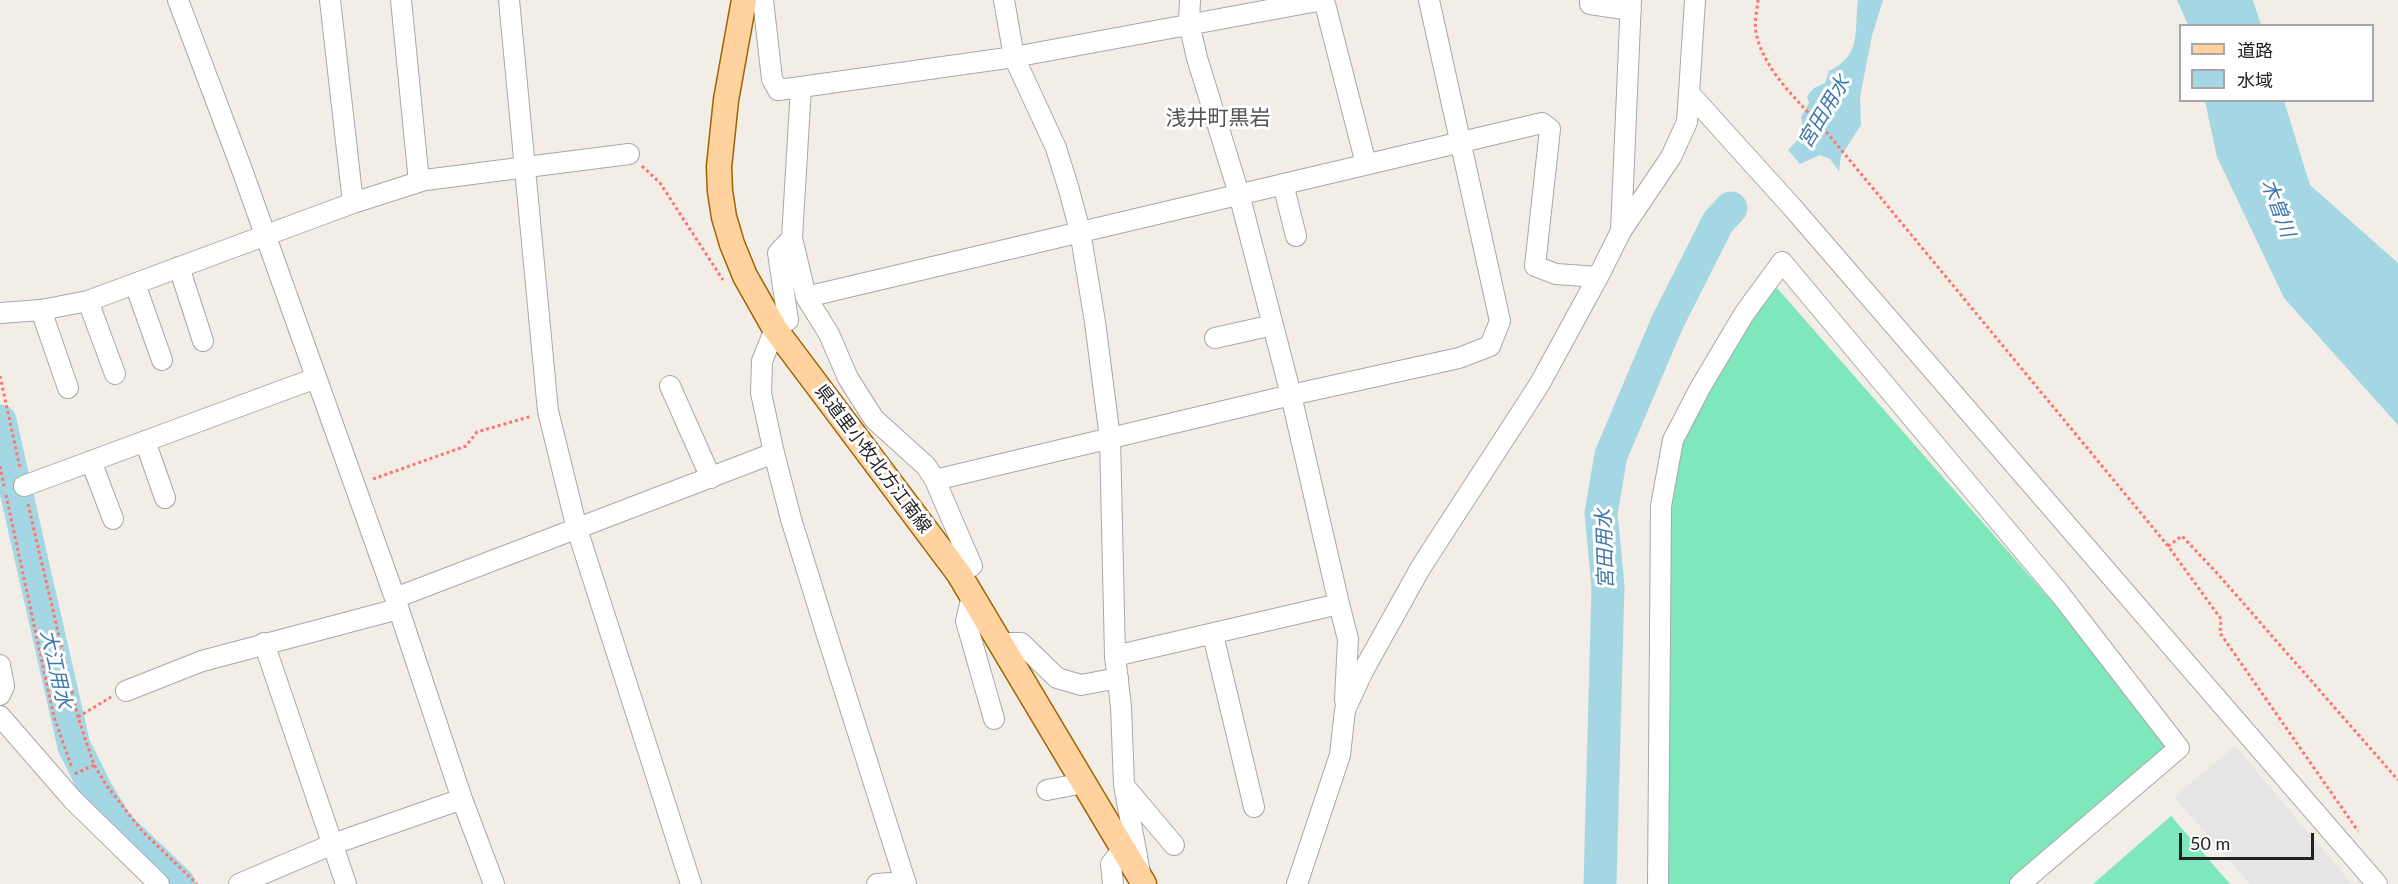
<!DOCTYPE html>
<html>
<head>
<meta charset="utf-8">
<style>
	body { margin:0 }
	#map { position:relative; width:2398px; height:884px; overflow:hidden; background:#f2eee7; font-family:Lato,"Noto Sans JP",sans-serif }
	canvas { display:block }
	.legend { position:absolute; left:2179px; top:24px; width:195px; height:78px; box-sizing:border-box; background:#fff; border:2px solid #a6a6a6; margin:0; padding:8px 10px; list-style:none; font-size:18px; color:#212121 }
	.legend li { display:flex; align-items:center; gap:12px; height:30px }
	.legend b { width:30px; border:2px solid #a6a6a6 }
	.scale { position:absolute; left:2179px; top:833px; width:135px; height:27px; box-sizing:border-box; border:3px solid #212121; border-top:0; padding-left:8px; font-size:18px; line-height:21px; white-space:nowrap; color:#212121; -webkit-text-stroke:4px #fff; paint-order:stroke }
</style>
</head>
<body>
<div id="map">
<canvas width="2398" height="884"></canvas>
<ul class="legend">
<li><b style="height:8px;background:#ffd29f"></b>道路</li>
<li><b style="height:16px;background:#a4d7e3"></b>水域</li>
</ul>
<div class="scale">50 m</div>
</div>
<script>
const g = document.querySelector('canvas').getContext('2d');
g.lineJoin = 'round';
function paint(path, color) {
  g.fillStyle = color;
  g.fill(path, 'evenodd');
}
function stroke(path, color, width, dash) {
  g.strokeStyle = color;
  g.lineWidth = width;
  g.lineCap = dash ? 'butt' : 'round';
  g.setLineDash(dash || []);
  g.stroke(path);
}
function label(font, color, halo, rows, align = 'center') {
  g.font = font + ' Lato,"Noto Sans JP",sans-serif';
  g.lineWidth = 6;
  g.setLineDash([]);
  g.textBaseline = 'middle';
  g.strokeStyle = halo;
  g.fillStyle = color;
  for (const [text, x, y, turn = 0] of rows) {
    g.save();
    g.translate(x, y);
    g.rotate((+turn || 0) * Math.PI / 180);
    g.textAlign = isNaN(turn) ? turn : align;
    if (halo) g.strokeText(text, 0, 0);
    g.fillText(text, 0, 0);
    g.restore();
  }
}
paint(new Path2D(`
	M1777,288l300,342 90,112 -1,12 -155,130h-346l4,-374 3,-33 23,-71 71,-109z
	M2171,816l59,68h-137z`), '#7ee7bb');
paint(new Path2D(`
	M2235,746l117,138h-102l-76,-87z`), '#e5e5e5');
paint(new Path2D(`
	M1858,0h25l-11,36 -12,61 1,28 -20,31 -2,15 -9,-12 -10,-4 -20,9 -12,-14c12,-12 16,-16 13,-33l8,-14 -2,-7 7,-8 11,-5 4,-12c33,-16 25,-39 29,-71z
	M2177,0h76l8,25h-73z
	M2205,101h79l26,84 88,78v162l-114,-127 -67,-141z`), '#a4d7e3');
stroke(new Path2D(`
	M0,421l74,325 23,46 21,34 61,58
	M1600,884l8,-298 -7,-73 10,-58 56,-132 51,-101 13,-14`), '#a4d7e3', 33);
const minor = new Path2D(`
	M178,0l63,167 154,431 67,201 32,85
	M330,0l23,203
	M401,0l18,182
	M509,0l39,411 29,118 114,355
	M763,0l9,79 6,11 23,-3
	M1004,0l10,57 42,91 13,42 11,41 15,91 15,116 5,218 6,51 3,78 16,88
	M1324,0l42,164
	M1590,0v4l41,6
	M1695,0l-6,93 103,114 585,677
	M1283,184l13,52
	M1621,231l10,-231
	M792,238l14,59 736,-174 8,6 -15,137 21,8 42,3
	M179,267l24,74
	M135,284l27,76
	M806,297l23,37 19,44 26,41 52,47 9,14 37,86 -13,8
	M88,301l27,73
	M41,310l27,78
	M0,313l41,-3 47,-9 265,-98 72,-23 204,-26
	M1215,338l58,-13
	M670,386l41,92
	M145,441l20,57
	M91,461l22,58
	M935,480l356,-85 168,-37 31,-12 10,-25 -71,-321
	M24,486l292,-108
	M972,596l-6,25 28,98
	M395,598l379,-145
	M1339,604l9,35 -3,61
	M1213,635l41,172
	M264,643l82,241
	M1001,643h20l36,35 24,7 37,-7
	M1115,656l224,-52 -48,-209 -52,-201 -42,-136 -8,-35 1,-23
	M0,665l4,21 -4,9
	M126,691l76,-30 196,-52
	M0,716l73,84 86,84
	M1126,788l48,57
	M1047,790l37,-7
	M239,884l94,-40 129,-45
	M877,884l28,-2
	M906,884l-80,-252 -35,-113 -17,-66 -13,-60 1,-32 13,-32 13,-9 -10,-67 14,-15 9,-151 213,-30 309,-57
	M1113,884l-2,-20 12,-15
	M1297,884l43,-129 5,-45 17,-37 59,-106 118,-182 59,-108 23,-46 50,-74 16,-35 2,-29
	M1658,884l3,-378 12,-66 27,-52 44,-74 38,-52 278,332 119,154 -159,136`);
const major = new Path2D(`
	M744,0l-18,100 -7,67 1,24 4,26 8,27 13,32 30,53 184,245 185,310`);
stroke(minor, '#a8a8a8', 22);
stroke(major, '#9e6400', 27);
stroke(new Path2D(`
	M1758,0c-1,10 -4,23 -2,33 8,38 43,69 68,96l344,417 53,73 -1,14 138,198
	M642,166l18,17 63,97
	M0,376l20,92
	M0,466l4,20
	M373,479l93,-33 11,-14 55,-16
	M6,495l48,222 18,51
	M28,504l50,213 16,48 13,21 35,45 55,53
	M2168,546l14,-10 34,36 182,208
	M78,717l33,-20
	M75,774l19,-9`), '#ff756b', 3, [3, 3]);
stroke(minor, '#fff', 20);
stroke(major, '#ffd29f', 24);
label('18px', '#212121', '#fff', [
	["県道里小牧北方江南線",873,459,53]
]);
label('italic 20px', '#3e78aa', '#fff', [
	["宮田用水",1824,112,-59],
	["木曽川",2278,208,69],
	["宮田用水",1605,549,-92],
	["大江用水",56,669,77]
]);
label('21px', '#545454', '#fff', [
	["浅井町黒岩",1218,118]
]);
</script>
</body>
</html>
